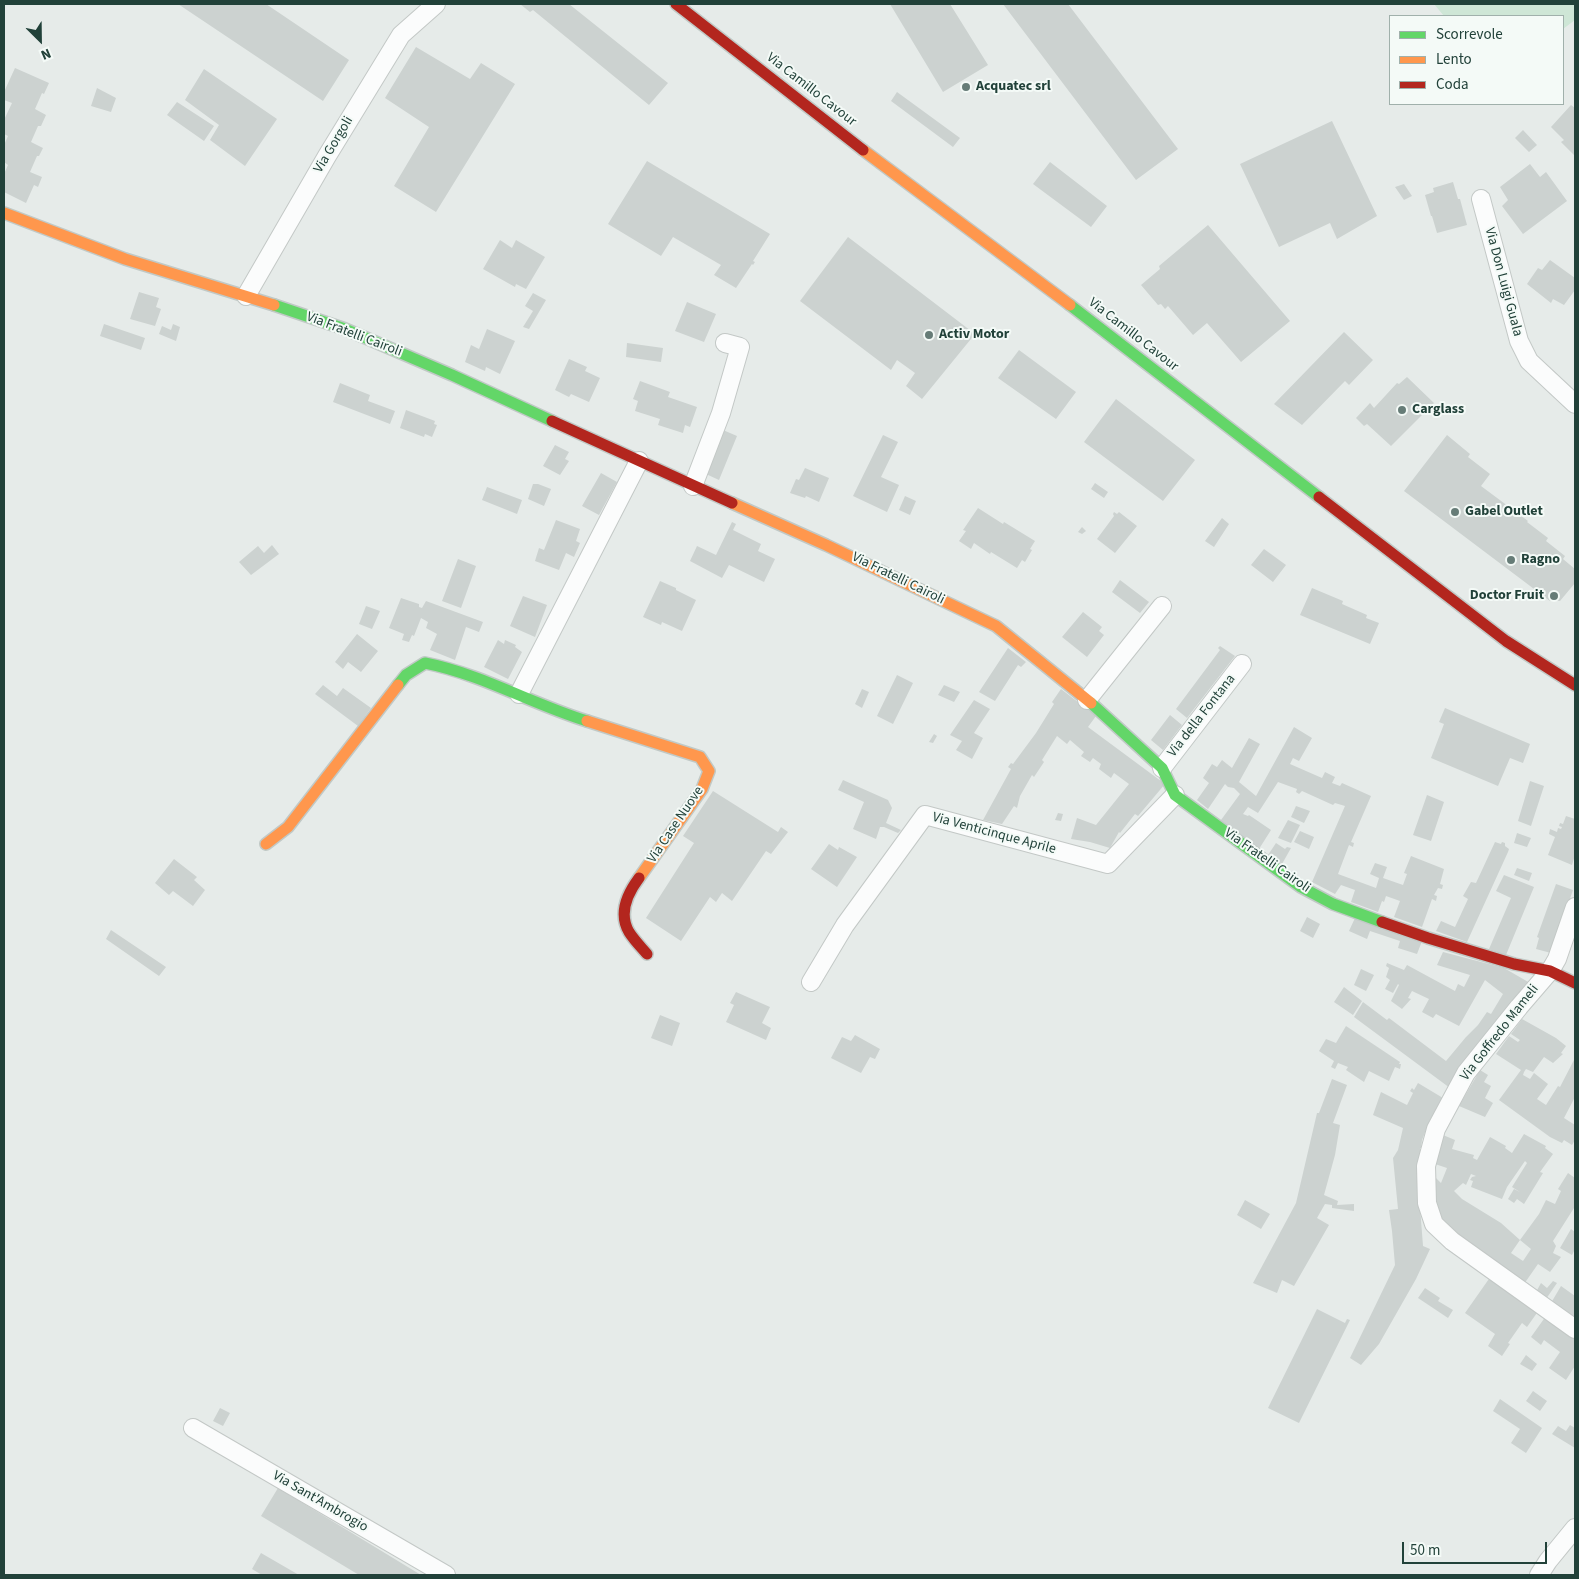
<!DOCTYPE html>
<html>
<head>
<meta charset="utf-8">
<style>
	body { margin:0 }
	#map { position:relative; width:1579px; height:1579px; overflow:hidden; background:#e6ebe9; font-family:"Source Sans 3",sans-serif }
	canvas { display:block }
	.frame { position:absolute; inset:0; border:5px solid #214139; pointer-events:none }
	.legend { position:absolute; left:1389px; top:15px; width:175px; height:90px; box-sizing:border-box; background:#f4faf7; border:1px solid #a0b0ab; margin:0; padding:6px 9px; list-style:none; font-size:15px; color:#214139 }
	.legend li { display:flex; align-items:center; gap:10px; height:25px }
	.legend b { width:25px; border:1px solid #a0b0ab }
	.north { position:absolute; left:15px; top:15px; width:50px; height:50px; -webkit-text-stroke:4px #f4faf7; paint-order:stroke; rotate:157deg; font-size:14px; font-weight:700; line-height:20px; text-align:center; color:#214139 }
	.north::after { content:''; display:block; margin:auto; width:18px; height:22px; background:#214139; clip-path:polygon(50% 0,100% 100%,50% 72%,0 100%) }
	.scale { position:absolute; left:1402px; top:1542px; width:145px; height:22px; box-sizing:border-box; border:2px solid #214139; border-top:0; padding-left:6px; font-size:15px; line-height:18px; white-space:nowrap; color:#214139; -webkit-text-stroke:4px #f4faf7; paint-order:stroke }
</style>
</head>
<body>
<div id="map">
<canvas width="1579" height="1579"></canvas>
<div class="frame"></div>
<ul class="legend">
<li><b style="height:6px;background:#63d668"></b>Scorrevole</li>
<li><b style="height:6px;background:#ff974d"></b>Lento</li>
<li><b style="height:6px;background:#b3261e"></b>Coda</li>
</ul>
<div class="north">N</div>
<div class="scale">50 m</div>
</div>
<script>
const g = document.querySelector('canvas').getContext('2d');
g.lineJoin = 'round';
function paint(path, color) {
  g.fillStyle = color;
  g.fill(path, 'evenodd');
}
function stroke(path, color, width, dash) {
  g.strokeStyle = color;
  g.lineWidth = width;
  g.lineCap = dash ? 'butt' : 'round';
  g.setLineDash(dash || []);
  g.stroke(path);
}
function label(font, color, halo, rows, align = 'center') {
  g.font = font + ' "Source Sans 3",sans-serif';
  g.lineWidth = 4;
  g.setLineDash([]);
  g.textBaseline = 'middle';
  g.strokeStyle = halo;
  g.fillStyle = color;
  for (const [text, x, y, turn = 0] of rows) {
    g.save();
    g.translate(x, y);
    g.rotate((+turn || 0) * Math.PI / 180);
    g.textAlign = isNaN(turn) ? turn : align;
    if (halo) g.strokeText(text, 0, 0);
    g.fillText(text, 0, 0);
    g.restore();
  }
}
paint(new Path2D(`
	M1434,4h141v16l-12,9v-13h-119z`), '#cee6d6');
paint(new Path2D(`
	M178,4h88l83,56 -26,41z
	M520,4h49l99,79 -19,22 -116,-95 -3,2z
	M890,4h60l38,61 -45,27z
	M1003,4h65l110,145 -42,31z
	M416,47l54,32 11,-16 34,21 -79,128 -42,-26 35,-59 -44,-29z
	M15,68l34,15 -5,11 -2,-1 -7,16 11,6 -5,11h-3l-7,16 12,6 -4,8h-2l-7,16 12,5 -4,10 -4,-2 -8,18 -22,-11v-18l4,-9 -4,-3v-17l4,-9 -4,-2v-14l8,-17 -8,-3v-8z
	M204,69l73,50 -32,47 -35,-26 9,-15 -34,-25z
	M97,88l19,10 -5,14 -20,-6z
	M897,92l63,46 -7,9 -62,-46z
	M177,102l37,24 -10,15 -37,-26z
	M1571,105l4,3v48l-14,-14 3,-2 -13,-13z
	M1332,121l45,95 -40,23 -7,-16 -51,24 -39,-83z
	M1523,130l14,15 -8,7 -14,-14z
	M647,161l123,73 -17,27 2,1 -2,3 -1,-1 -16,24 -22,-13 7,-10 -48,-28 -12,19 -53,-32z
	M1050,162l57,44 -16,21 -58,-43z
	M1530,164l10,13 6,-5 21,29 -44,33 -21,-28 6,-6 -8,-13z
	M1453,182l5,17h2l7,26 -30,8 -5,-17h-1l-6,-21 9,-3 -1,-4z
	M1404,184l8,12 -8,4 -9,-13z
	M1208,225l82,96 -49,41 -34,-39 -14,12 -25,-29 -3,3 -4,-5 -3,1 -17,-20 19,-16 -1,-3z
	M848,237l127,97 -53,65 -16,-13 9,-13 -18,-13 -6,10 -91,-69z
	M500,240l12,8 4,-8 29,17 -19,32 -10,-5 -1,3 -32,-18z
	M1550,260l25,18v12l-11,15 -11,-6 -2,4 -24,-19 11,-16 4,2z
	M139,292l20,6 -3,9 5,2 -6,17 -25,-7z
	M533,293l13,7 -17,29 -6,-2 10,-16 -8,-5z
	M687,302l29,12 -12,28 -29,-11z
	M104,324l41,14 -4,12 -41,-14z
	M173,324l7,3 -4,14 -17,-7 3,-8 9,4z
	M487,329l28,12 -15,33 -14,-7 -1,4 -20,-9 6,-17 8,4z
	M1344,332l29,28 -24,25 -4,-4 -43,44 -28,-21z
	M627,343l36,5 -2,14 -35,-5z
	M1019,350l57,42 -20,27 -58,-41z
	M569,359l18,8 -2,4 15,7 -11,24 -18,-8 -2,3 -14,-7z
	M1407,377l27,26 -43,43 -24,-22 -3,2 -8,-8 14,-15 4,5 23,-25 2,1z
	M640,381l30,11 -2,5 29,10 -7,20 -5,-2 -2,8 -25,-8 2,-6 -25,-8 3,-10 -5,-2z
	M340,383l30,12 -2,6 27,10 -5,13 -57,-22z
	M1116,399l79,61 -32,41 -79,-59z
	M406,410l29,11 -1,3 3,1 -5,12 -7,-3 -1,3 -24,-9z
	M723,430l14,6 -18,44 -13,-6z
	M883,435l15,7 -17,35 18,8 -12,27 -34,-16z
	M1447,435l23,19 -2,3 22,17 -9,12 47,35 -1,1 21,16 -2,3 19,15 -2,3 12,10v14l-15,18h-10l-146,-110z
	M555,445l14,7 -4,7 4,2 -9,14 -17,-9z
	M805,468l24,10 -10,24 -13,-6 -1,2 -15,-5 6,-14 3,1z
	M601,473l16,9 -18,33 -17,-9z
	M1095,483l13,9 -4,6 -13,-9z
	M533,484h5l13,5 -7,17 -16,-7z
	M487,487l35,13 -5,14 -35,-14z
	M905,496l11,5 -6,14 -11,-5z
	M978,508l25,16 1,-2 31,19 -5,8 2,1 -7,12 -3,-2 -5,8 -26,-16 -1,2 -16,-11 -3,6 -12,-8 7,-10 -3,-1z
	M1114,512l3,2 2,-2 18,14 -22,27 -18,-14 17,-23 -1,-2z
	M1222,518l7,6 -15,23 -9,-6z
	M556,520l24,9 -4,12 4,2 -6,14 -8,-4 -7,17 -24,-9 4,-13 5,2z
	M732,522l4,2 -3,6 28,14 -3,7 17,8 -11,23 -35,-17 -7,13 -32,-17 7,-15 19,9z
	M1082,527l4,4 -4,3 -4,-2z
	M272,545l7,9 -28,21 -12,-13 19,-16 6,7z
	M1264,549l22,16 -13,17 -22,-17z
	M458,559l18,7 -15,42 -19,-7z
	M1120,580l29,22 -9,11 -28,-21z
	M660,581l16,7v2l20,10 -14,31 -20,-9 -1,3 -18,-8z
	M1312,588l31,13 -1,3 25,11 -1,3 13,5 -9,21 -70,-29z
	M523,596l24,9 -12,32 -25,-11z
	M401,598l18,6v3l3,1 4,-7 57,21 -4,10 -13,-5 -11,33 -25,-10 7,-16 -11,-6 2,-6 -7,-4 -7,18 -2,-1 -3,7 -7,-2 2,-6 -15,-6z
	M366,606l14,5 -8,18 -13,-5z
	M1083,612l19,15 -3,4 5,4 -17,22 -25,-20z
	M357,634l21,17 -17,21 -13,-10 -5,7 -8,-7z
	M498,640l6,4 1,-4 11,5 -1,2 7,5 -14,27 -24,-12z
	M1220,646l15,10 -48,62 -11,-9 44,-59 -2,-2z
	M1008,648l18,14 -5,5 -3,-2 -23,36 -16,-9z
	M897,675l16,8 -20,41 -16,-8z
	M323,685l14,11 6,-8 28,20 -13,18 -43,-32z
	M944,685l16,7 -6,10 -16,-7z
	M862,689l7,3 -7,16 -7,-4z
	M1061,689l35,27 -8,11 77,57 -27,32 -3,-2 -15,19 -1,-1 -9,16 -20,-6 -19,-3 6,-21 19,7 33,-41 -15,-11 -3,5 -12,-9 2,-5 -8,-6 -3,4 -9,-6 3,-4 -14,-12 -3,4 -10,-8 -15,24 2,2 -10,15 -2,-2 -12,21 -3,12 -3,-2 -12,18 -19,-4 28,-51 -3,-2 3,-4 2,1 23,-31 18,-29 -2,-2z
	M974,700l16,9 -16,24 9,5 -11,21 -16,-9 6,-9 -12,-6z
	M1445,708l85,36 -7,19 -13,-5 -12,28 -67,-28 13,-34 -5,-2z
	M1170,715l12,10 -19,25 -12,-10z
	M1294,727l18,11 -13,23 -6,-3 -3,6 32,14 3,-6 10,5 -3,6 8,3 2,-3 29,13 -20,46 3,1 -1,4 -4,-2 -11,29 38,14 3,-10 -9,-4 5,-11 12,4 -4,11 20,7 4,-11 -3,-1 7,-17 33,13 -4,15 3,1 -1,4 -4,-1 -4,7 3,1 -1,5 -4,-2 -10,28 -28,-10 6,-16 -14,-5 -2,6 -2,-1 -4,11 -27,-10 4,-12 -14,-5 -6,9 -23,-12 33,-76 -10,-3 -2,2 -31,-14 -3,3 -3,-2 1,-3 -19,-7 -20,31 -10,-6 -5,7 5,2 1,-1 22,15 -12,19 -38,-29 19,-26 -6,-6 -6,-1 -3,-3 -17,25 -11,-9 12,-17 -6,-5 9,-14 5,3 5,-7 10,8 17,-30 11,6 -21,38 17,14z
	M934,734l3,2 -4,7 -4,-1z
	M843,780l45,20 4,8 -6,15 15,7 -3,3 -14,-6h-4l-4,12 -23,-10 11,-27 -26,-12z
	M1530,781l14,5 -13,40 -13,-5z
	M713,791l65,41 3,-5 7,5 -17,22 -5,-3 -34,50 -10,-8 -6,9 -6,-5 -29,44 -35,-23 48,-75 -11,-7z
	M1427,795l17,7 -13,39 -18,-6z
	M1296,806l14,5 -6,12 -13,-6z
	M1058,813l5,1 -2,7 -6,-1z
	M1566,816l9,3v36l-3,10 -24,-10 7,-18 -6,-3 1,-5 7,3 1,-4 3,1 1,-2 -3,-1 1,-3 3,1z
	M1288,820l12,5 -9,18 -13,-5z
	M1300,831l14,6 -5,12 -15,-7z
	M1517,833l14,5 -4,9 -13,-4z
	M1495,842l6,2 1,-2 3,1v3l4,3 -1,3 -41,90 -31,-11 5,-10 14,6 13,-28 -5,-3 8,-14 5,1z
	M1276,843l9,6 2,-2 4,1 -9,16 -14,-9z
	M829,844l9,6 1,-3 18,10 -20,30 -26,-18z
	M174,859l23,18 -3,3 11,10 -12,16 -20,-15 -4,4 -14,-12z
	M1517,868l15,5 -3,8 -15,-6z
	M1504,875l30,12 -28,68 -17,-6 22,-51 -15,-7z
	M1556,884l17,6 -22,63 -15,-4 3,-11 -2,-1z
	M1307,917l13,7 -7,14 -13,-7z
	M1355,918l67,23 -5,13 -19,-6 2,-7 -30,-10 -3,8 -18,-8z
	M111,930l55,37 -7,9 -53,-37z
	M1443,952l61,16 26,15 -80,105 -96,-71 9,-15 24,18 2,-2 57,43 20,-24 12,-12 9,-13 4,2 12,-20 -18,-14 -26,46 -23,-12 -3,4 -11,-6 7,-13 -17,-8 -4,7 3,1 -9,10 -11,-8 8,-16 -1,-1 -5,9 -8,-4 5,-9 -4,-3 3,-9 -3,-2 1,-3 17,7 3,-5 48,26 3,-7 6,3 6,-12 -33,-10z
	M1361,969l13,6 -8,16 -12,-6z
	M1344,987l18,14 -9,14 -19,-13z
	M736,992l34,15 -8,16 9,5 -5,12 -40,-18 8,-17 -4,-2z
	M660,1015l20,8 -8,23 -21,-8z
	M1522,1019l34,19 10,8 -5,7 2,1 -10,9 -9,-6 -11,15 -7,-3 -2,3 -1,3 7,4 4,-6 14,11 -11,15 9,6 12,-19 2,1 15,-29v39l-11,21 11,7v15l-3,5 -8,-5 -2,3 -12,-6 -51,-37 22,-30 -25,-16 13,-18 9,6 2,-2 -9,-6z
	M1346,1026l54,36 -1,2h2l-1,5 -5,-2 -6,14 -20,-10 -5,11 -18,-12 2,-3 -10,-4 -3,6 -4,-2 3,-6 -15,-10 7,-12 10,4z
	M855,1035l25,14 -5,10 -5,-2 -9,16 -30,-15 11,-21 9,4z
	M1480,1070l8,5 -4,7 7,4 -6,12 8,5 -8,14 -26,-11z
	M1332,1079l15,6 -14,38 7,2 -5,30 -11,40 14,6 -1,4 17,-1v7l-22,-3v-3l-7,-1 -8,14 12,7 -35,61 -12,-6 -5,13 -24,-10 43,-80 21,-90h2z
	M1418,1083l25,15 -13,22 -8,20 -1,8h-1v59l3,39 7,3 -14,30 -37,65 -18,21 -11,-7 45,-93 -3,-34 -3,-21 9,-1 -5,-51 5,-8 5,-22 -30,-13 8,-23 26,13 6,-12 -3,-2 2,-3 2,2z
	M1524,1134l22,12 -1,2 8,6 -13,18 3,1 -19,31 -7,-5 -3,4 -6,-4 6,-10 6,3 -8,-5 15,-24 -2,-2 -18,26 -5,12 -31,-12 2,-6 -3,-1 2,-3 4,-1 -5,-2 -5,11 -3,-2 -9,8 8,8 39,24 19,17 -9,13 12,8 8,-12 -11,-9 19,-26 7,-14 9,4 6,-13 -3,-2 10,-16 7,5v32l-1,-2 -21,33 3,5 -3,7 8,4 -11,15 -12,-8 -14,20 -69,-52 -12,-11 -6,-9 -2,-17v-17h1l5,5 6,-15 -12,-4 8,-29 12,5 -3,9 22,6 -1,3 4,2 13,-23 16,9 -1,2 7,5z
	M1245,1200l25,14 -9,15 -24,-14z
	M1571,1229l4,3v17l-3,6 -12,-7z
	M1491,1276l48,34 -12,17 -5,-4 -14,20 2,1 -8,12 -14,-10 7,-12 -30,-21z
	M1553,1281l4,2 -11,16 -10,-7 5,-9 6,5z
	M1561,1286l14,10v23l-24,-16z
	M1425,1288l15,10 -2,3 15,9 -5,8 -30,-20z
	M1317,1309l28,14 2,-4 3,1 -51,103 -31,-15z
	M1546,1316l29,21v29l-9,14 -17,-12 11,-16 -16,-12 -3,5 -10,-8z
	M1526,1355l11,9 -5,7 -12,-7z
	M1533,1391l14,10 -7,10 -14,-10z
	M1500,1399l42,29 -16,25 -15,-10 9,-14 -27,-18z
	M220,1408l10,5 -7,13 -10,-5z
	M1570,1425l5,3v20l-23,-14 6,-8 8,5z
	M278,1488l143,87h-62l-98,-59z
	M261,1553l38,22h-37l-10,-6z`), '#ccd2d0');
const street = new Path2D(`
	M1481,199l38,142 10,20 46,43
	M246,296l81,-140 74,-121 35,-31
	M693,486l28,-73 19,-66 -15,-4
	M519,694l120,-233
	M1087,700l75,-94
	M1162,768l80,-104
	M1575,907l-18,52 -7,12 -31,36 -53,66 -30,56 -10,37 1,37 7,21 18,17 123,88
	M811,982l34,-57 80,-110 183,49 67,-69
	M193,1428l253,147
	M1539,1575l9,-14 27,-33`);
const fast = new Path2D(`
	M274,305l71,24 107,46 100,46
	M1070,305l249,192
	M398,685l8,-10 19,-12c56,11 107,41 162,58
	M1091,703l71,65 13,27 126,92 32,17 49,18`);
const slow = new Path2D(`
	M863,150l207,155
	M4,213l121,46 149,46
	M732,503l94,42 170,81 95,77
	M587,721l113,36 9,14 -7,18 -63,89
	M266,844l22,-17 110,-142`);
const jam = new Path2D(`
	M676,4l187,146
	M552,421l180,82
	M1319,497l187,144 69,44
	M639,878c-12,16 -21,35 -10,54 5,8 12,15 18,22
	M1382,922l46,16 86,26 36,7 25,12`);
stroke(street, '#c3c8c6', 20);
stroke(fast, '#c1c9c6', 14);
stroke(slow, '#c1c9c6', 14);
stroke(jam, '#c1c9c6', 14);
stroke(street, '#fbfcfc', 18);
stroke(fast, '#63d668', 11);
stroke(slow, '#ff974d', 11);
stroke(jam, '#b3261e', 11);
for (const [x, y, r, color] of [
	[966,87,5,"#667c77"],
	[929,335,5,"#667c77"],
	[1402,410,5,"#667c77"],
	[1455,512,5,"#667c77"],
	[1511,560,5,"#667c77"],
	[1554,596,5,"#667c77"]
]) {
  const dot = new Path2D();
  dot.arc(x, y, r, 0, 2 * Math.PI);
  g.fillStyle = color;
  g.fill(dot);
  stroke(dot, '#f4faf7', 2);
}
label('bold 14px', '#214139', '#f4faf7', [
	["Acquatec srl",976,87],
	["Activ Motor",939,335],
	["Carglass",1412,410],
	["Gabel Outlet",1465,512],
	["Ragno",1521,560],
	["Doctor Fruit",1544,596,"right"]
], 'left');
label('14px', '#214139', '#f4faf7', [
	["Via Camillo Cavour",811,90,38],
	["Via Gorgoli",334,145,-59],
	["Via Don Luigi Guala",1503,282,75],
	["Via Fratelli Cairoli",354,335,21],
	["Via Camillo Cavour",1133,335,38],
	["Via Fratelli Cairoli",898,579,26],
	["Via della Fontana",1202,716,-52],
	["Via Case Nuove",676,825,-56],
	["Via Venticinque Aprile",994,834,15],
	["Via Fratelli Cairoli",1267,861,35],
	["Via Goffredo Mameli",1500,1033,-52],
	["Via Sant'Ambrogio",320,1502,30]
]);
</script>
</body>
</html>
